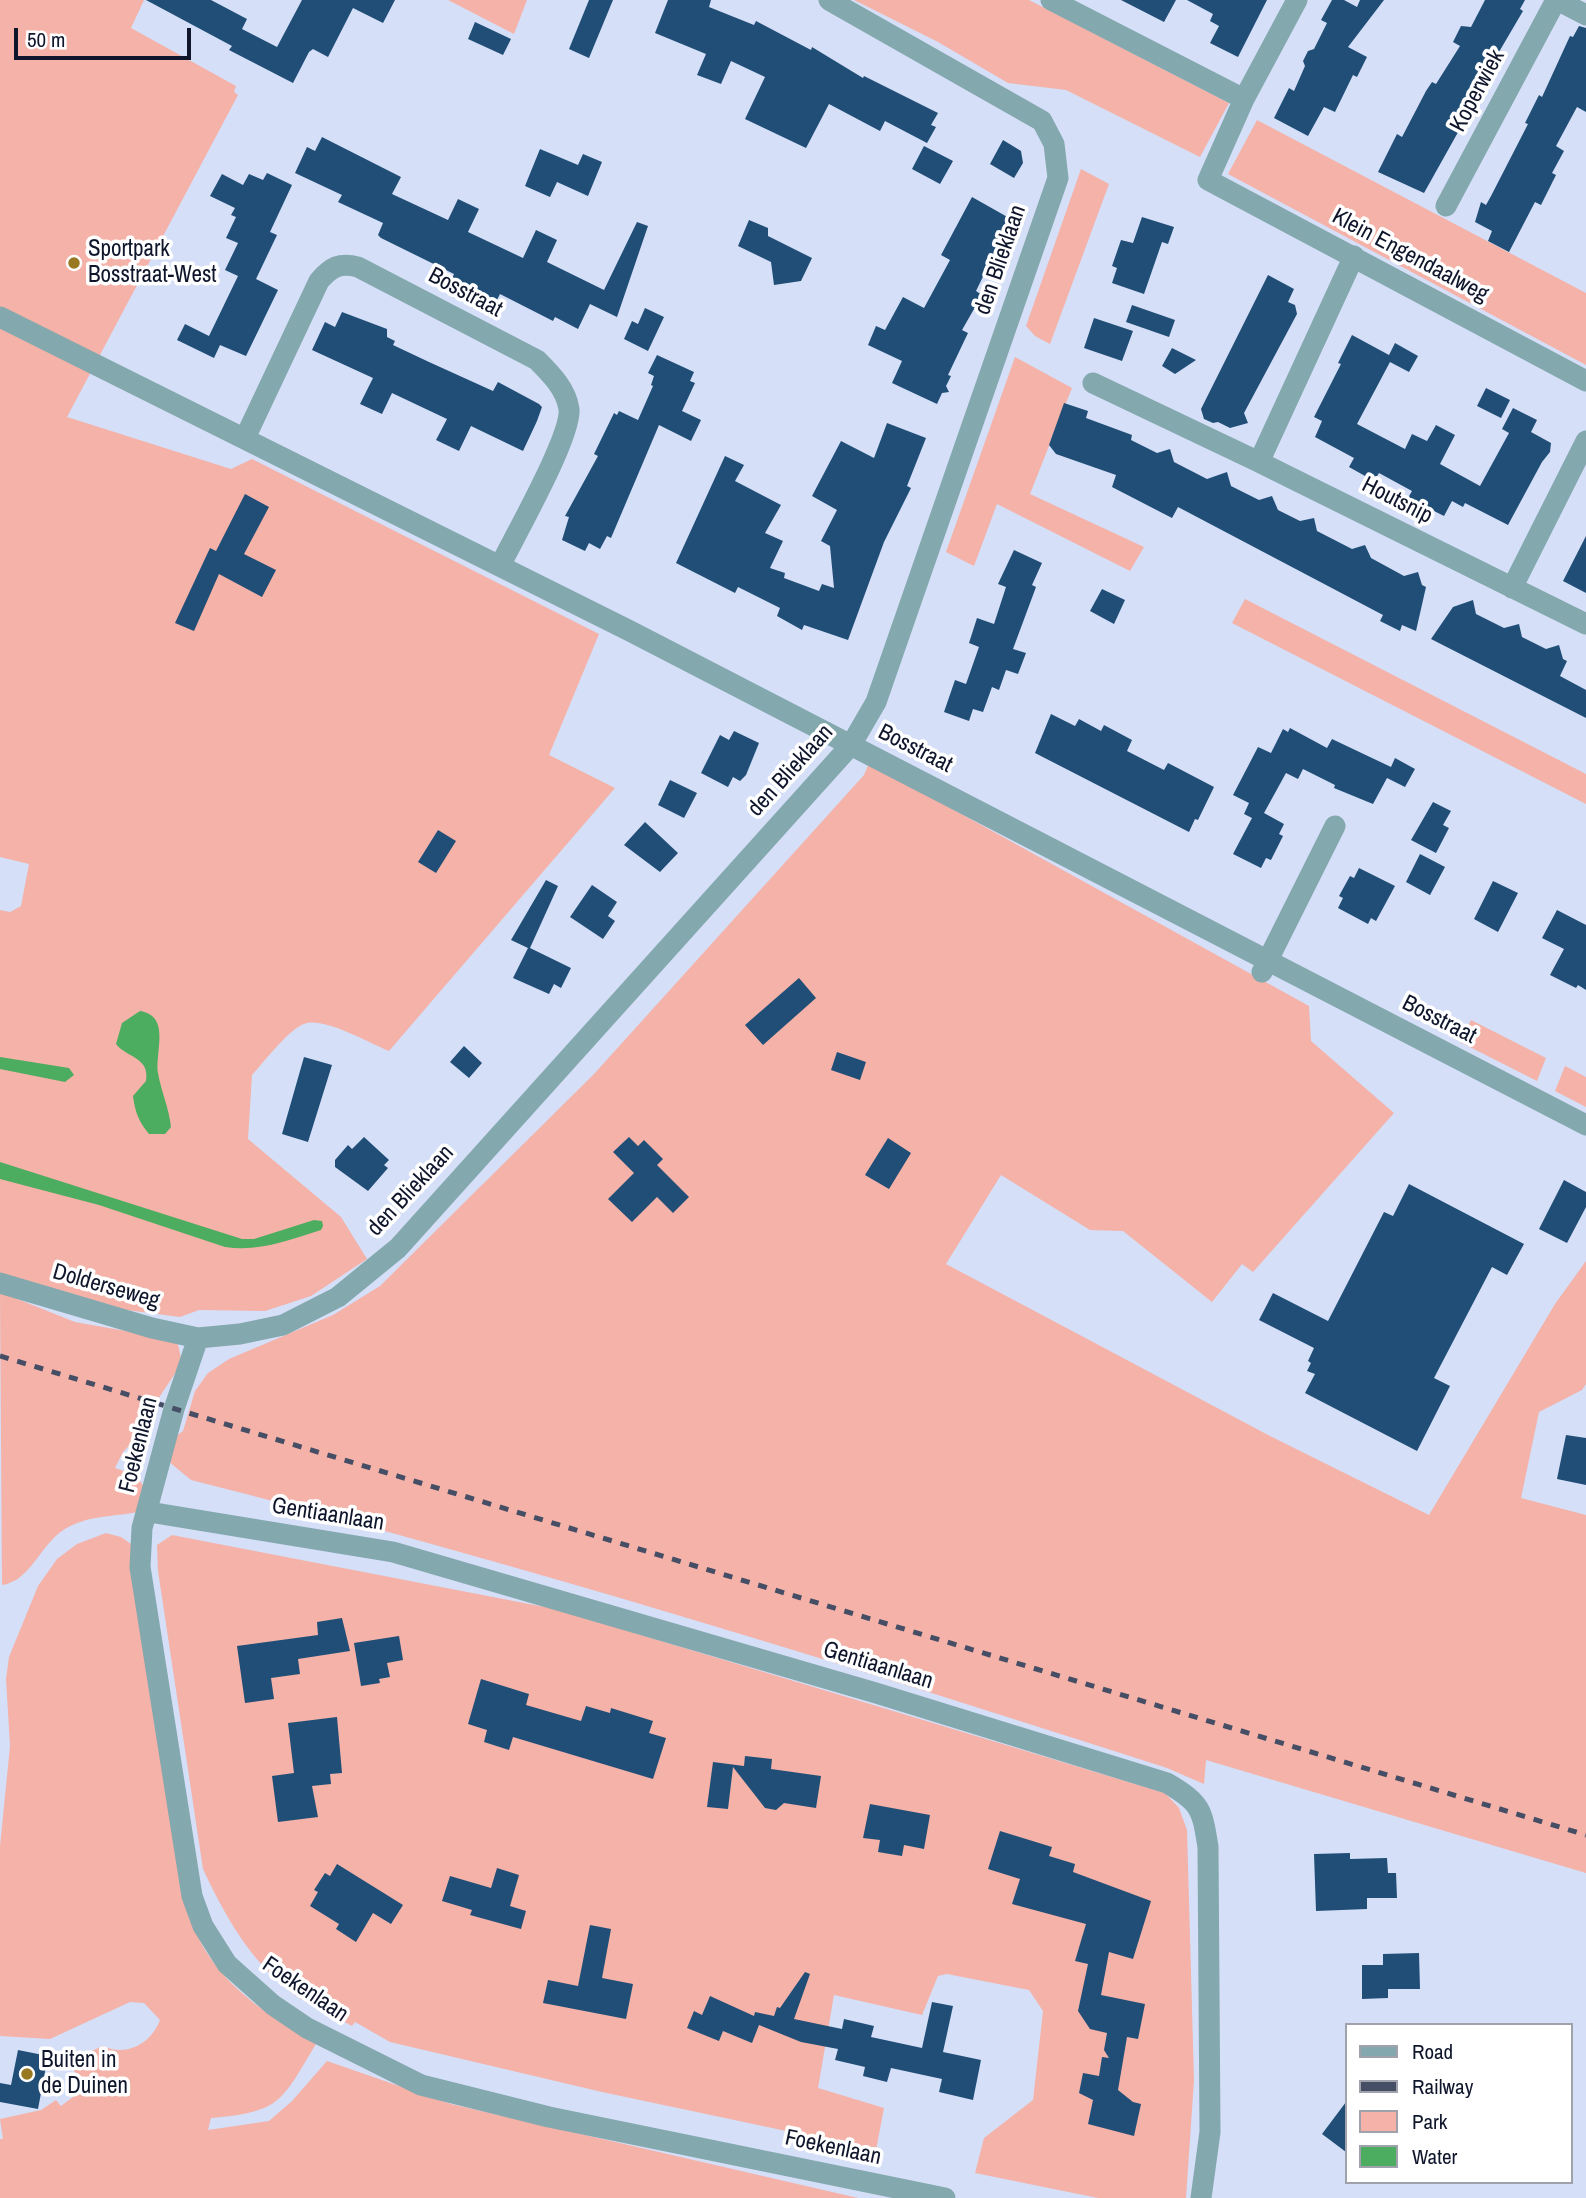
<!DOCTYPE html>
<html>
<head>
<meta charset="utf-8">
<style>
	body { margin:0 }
	#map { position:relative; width:1586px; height:2198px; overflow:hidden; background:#d5dff8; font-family:"Archivo Narrow",sans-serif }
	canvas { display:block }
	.legend { position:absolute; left:1345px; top:2023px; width:228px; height:161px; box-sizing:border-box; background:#fff; border:2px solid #9fa2ab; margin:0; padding:9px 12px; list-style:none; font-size:21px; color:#0f162c }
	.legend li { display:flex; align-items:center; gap:14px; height:35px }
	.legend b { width:35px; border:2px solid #9fa2ab }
	.scale { position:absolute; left:14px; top:28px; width:177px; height:32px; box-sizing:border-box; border:4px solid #0f162c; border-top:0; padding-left:9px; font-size:21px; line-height:24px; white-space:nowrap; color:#0f162c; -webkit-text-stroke:5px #fff; paint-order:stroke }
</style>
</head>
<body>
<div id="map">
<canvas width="1586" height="2198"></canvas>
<ul class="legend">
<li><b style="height:9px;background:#83a8ae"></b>Road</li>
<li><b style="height:9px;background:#464e65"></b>Railway</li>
<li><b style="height:19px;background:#f4b2a8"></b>Park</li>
<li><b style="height:19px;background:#4cac60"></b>Water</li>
</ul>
<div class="scale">50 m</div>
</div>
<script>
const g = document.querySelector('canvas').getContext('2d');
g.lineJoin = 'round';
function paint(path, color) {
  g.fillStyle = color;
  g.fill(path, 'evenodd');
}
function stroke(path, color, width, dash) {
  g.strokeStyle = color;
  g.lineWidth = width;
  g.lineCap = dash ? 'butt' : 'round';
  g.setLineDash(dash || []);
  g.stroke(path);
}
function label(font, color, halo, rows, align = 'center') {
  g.font = font + ' "Archivo Narrow",sans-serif';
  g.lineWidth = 7;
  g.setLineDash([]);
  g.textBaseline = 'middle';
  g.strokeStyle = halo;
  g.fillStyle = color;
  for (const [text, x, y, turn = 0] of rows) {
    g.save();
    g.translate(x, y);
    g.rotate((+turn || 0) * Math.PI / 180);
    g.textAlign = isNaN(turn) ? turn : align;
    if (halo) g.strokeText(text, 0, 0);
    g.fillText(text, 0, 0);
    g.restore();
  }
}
paint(new Path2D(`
	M0,0h144l-13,28 105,58 -2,6 4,3 -171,322 164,52 21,-10 347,175 -50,121 66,33 -226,263c-20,-8 -61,-32 -82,-28 -16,3 -43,39 -55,52l-4,64 93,78 26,42 -56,37 -46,15 -66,-1 -19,7 -53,-7 -127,-37v-363l10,2 11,-6 8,-42 -29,-7z
	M448,0h79l-13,34z
	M854,0h175l200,103 -29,54 -134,-67 -58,-7 -70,-41z
	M1257,120l329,173v72l-358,-191z
	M1081,169l28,15 -59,160 -15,-8 -9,-10z
	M1015,357l57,31 -42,106 114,53 -14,24 -133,-67 -23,62 -28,-14z
	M1245,599l341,175v30l-354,-181z
	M869,763l440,243 2,35 83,72 -141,159 -11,-8 -30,38 -89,-71 -33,-1 -89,-55 -55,89 324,172 159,79 126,-211 31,-43v123l-4,6 -43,22 -18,86 65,17v358l-380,-113 -2,24 -37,-16c-323,-104 -647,-205 -976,-288l-23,-19 7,-24 8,-6 12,-40 13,-18 21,-14 104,-44 47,-29 214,-212 270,-299z
	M1471,1020l75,38 -9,23 -77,-39z
	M1565,1066l21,11v30l-31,-16z
	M0,1292l75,30 102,18 5,23 -40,60 6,3 -25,26 -8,16 21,7 8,12 -6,25c-25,5 -50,3 -73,17 -25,15 -34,52 -63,56z
	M106,1533l15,4 10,7 50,347c21,81 66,111 135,153 -35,58 -35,68 -105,74l-3,12 61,-9 23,-20 35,-40 124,43 407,94h-858v-59h3l-3,-20 41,-9 15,-10 5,6 25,-19 -15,-20 18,-15 14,-6c23,11 48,-2 57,-26l-16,-17 -14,-1 -80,37 -50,-3v-190l10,-100 -4,-67 3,-22 29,-71 19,-27 20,-15z
	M172,1535l383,74 610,184 14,15 8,22 7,250 -8,118h-88l-123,-25 9,-35 49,-38 10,-89 -14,-21 -82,-16 -9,2 -16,39 -88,-20 -16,93 66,20 -8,42 -274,-58 -212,-50 -35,-20 -3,4c-20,-11 -43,-20 -61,-34 -41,-31 -67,-78 -88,-123l-45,-298 -1,-26z`), '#f4b2a8');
paint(new Path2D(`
	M140,1011c31,5 15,41 18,62 3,18 11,35 13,54l-6,7h-16c-10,-12 -14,-22 -16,-38l13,-15c4,-24 -19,-23 -30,-37l6,-21z
	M0,1057l69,11 5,7 -9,7 -65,-13z
	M0,1162l242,77h12l60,-19 8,1 1,5 -2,4c-33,10 -61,22 -96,17l-126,-42 -99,-26z`), '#4cac60');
paint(new Path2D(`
	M146,0h65l36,19 -5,10 35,18 25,-47h93l-12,23 -30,-15 -25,49 -15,-8 -4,3 -16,31 -64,-33 3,-4z
	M589,0h24l-24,58 -20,-9z
	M668,0h43l-2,7 45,18 2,-4 55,29 1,-3 51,31 1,-2 74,37 -7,12 5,2 -9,16 -42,-22 -5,10 -51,-27 -23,44 -61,-29 20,-42 -34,-16 -10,23 -24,-9 9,-21 -51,-21z
	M1121,0h55l-12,22z
	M1187,0h80l-29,57 -28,-14 9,-17 -9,-5 3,-7z
	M1332,0h12l13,7 3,-7h24l-36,47 19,10 -10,20 -4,-2 -18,37 -11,-5 -16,29 -34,-18 15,-30 5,3 11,-25 -2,-5 5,-10 6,-2 13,-26 -6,-3z
	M1485,0h40l-5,9 3,2 -34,58 3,1 -7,14 -61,109 -46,-21 19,-38 5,3 24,-46 6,-9 4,2 24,-38 -7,-4 8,-16 10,1z
	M475,22l36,17 -8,16 -35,-16z
	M1579,26l7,2v84l-9,-5 -21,39 8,5 -12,22 4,2 -15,30 -6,-3 -26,50 -21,-11 4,-10 -17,-9 6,-20 5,3 5,-9 37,-72 -3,-1 14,-28 3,2 28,-61 3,1z
	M322,137l79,40 -9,17 56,26 10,-21 21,10 -11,23 55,26 13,-28 21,10 -10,22 57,28 33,-68 11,4 -31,91 -27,-13 -12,25 -23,-12 -2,4 -53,-27 -4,8 -34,-12 2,-3 -13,-6 3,-7 -73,-36 -3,-3 5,-12 -45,-21 4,-7 -47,-22 12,-26 8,4z
	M1003,140l18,11 2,12 -9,15 -24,-14z
	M924,146l29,15 -13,23 -28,-15z
	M540,149l38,16 5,-11 19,8 -14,34 -31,-14 -7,15 -25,-11z
	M267,173l25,12 -22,47 7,3 -21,44 22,11 -32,66 -26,-11 -6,13 -37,-18 8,-16 24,12 29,-60 -13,-6 13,-27 -12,-5 10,-21 -5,-2 4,-7 -25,-12 12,-22 21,11 6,-11 14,6z
	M972,197l39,22 -35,72 6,4 -20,35 6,3 -20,42 3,1 -5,10 3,6 -7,1 -5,11 -45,-21 10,-22 -34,-16 8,-19 9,4 18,-33 21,11 26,-48 -9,-5z
	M1142,217l32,10 -6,17 -6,-2 -18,52 -32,-11 5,-15 -5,-2 9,-26 12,3z
	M749,220l19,8v8l44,22 -11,23 -27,4 -3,-23 -33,-16z
	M1268,275l26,14 -6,13 7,3 2,9 -53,99 4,10 -18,5 -12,-6 -5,1 -9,-4 -3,-10z
	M1132,305l43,15 -6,17 -43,-15z
	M645,308l19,9 -16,34 -24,-12 8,-18 6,3z
	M342,312l45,17v8l8,4 -2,4 36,17 64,29 5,-9 41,22 3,3 -5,14 -14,30 -52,-25 -12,25 -23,-11 11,-21 -55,-26 -10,21 -22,-10 13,-26 -61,-28 13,-28 10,5z
	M1094,318l39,13 -11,30 -38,-13z
	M1352,335l37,20 6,-12 23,13 -9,16 -19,-10 -33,62 48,25 7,-15 15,7 9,-16 19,10 -15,29 40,22 29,-53 -7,-4 11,-21 24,12 -6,12 20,11 -1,9 -8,10 -34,63 -43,-22 -2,4 -11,-6 -8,15 -36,-18 4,-7 -33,-18 -5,8 -25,-14 5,-9 -39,-21 7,-16 -8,-4 27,-53 -3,-1z
	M1172,348l24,12 -21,14 -13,-8z
	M657,355l37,17 -4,9 5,2 -13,28 19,9 -10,21 -32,-16 -48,113 -4,-2 -7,13 -11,-6 -4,8 -23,-11 7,-23 -4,-1 33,-60 -4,-2 20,-41 3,2 2,-4 19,9 15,-34 -2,-1 3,-9 -6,-3z
	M1486,388l24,12 -9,18 -24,-12z
	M1064,403l24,8 -2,7 46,17 -1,5 26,13 13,-4 4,13 33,17 20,-7 4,14 28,14 13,-4 6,14 22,11 14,-3 3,13 35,18 13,-4 6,13 33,18 14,-4 4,13 4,2 -10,44 -14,-6 -2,6 -20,-10 3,-6 -205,-108 -6,11 -60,-31 4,-12 -60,-21 -7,-9z
	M887,423l39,15 -19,48 4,2 -27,54 -36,98 -44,-15 -2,5 -25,-14 3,-8 -42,-21 -3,6 -59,-30 49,-107 19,9 -9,16 46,24 -16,28 18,8 -13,27 15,5 -1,5 35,13 3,-7 12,4 -4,-42 -9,-5 16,-31 -25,-14 29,-55 33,17z
	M245,494l24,13 -25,47 32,16 -14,27 -43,-23 -25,57 -19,-8 35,-75 6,3z
	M1586,536v57l-23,-12z
	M1014,550l28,13 -10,22 4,2 -23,62 13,4 -8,21 -12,-4 -7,20 -7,-3 -9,25 -10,-3 -4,12 -25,-9 11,-32 11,4 13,-37 -10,-4 8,-25 17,6 12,-37 -8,-3z
	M1102,589l23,11 -11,24 -24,-13z
	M1473,600l3,14 28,14 15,-4 3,13 24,12 13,-4 4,14 4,2 -7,15 26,14v28l-155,-79 22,-32z
	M1051,714l24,12 4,-7 22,12 3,-6 28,15 -5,11 37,19 4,-7 46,24 -16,33 -3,-1 -6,13 -154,-79z
	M1290,728l37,20 5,-9 59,28 4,-9 20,11 -10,18 -18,-9 -14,26 -39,-16 1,-3 -32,-16 -5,10 -12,-6 -22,40 20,11 -5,10 4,2 -12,24 -5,-2 -5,10 -28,-14 19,-36 -8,-4 5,-11 -16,-8 25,-48 13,6 12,-24 5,3z
	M734,731l25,12 -13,32 -6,6 -7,-4 -5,10 -27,-14 19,-38 9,5z
	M670,780l27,13 -13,25 -26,-13z
	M1433,802l18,9 -8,14 6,3 -13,25 -25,-13z
	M645,822l33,31 -18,19 -36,-27z
	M438,830l18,11 -20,32 -18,-11z
	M1420,854l25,13 -15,28 -24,-13z
	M1359,868l36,18 -19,35 -5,-3 -3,6 -30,-16 5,-10 -4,-2 11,-20 4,2z
	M546,880l12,6 -28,62 41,20 -10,20 -7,-4 -5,10 -36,-16 15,-30 -17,-8z
	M1493,881l25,12 -20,39 -24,-13z
	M592,885l25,17 -9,14 7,5 -12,18 -33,-22z
	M1557,910l29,15v65l-8,-5 -2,3 -26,-13 14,-26 -22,-11z
	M799,978l17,20 -53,47 -18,-20z
	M464,1046l18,17 -13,15 -19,-16z
	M837,1052l29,10 -6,18 -29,-10z
	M304,1057l28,8 -24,77 -26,-8z
	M364,1137l25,23 -5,5 4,3 -20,23 -33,-24v-7l13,-15 4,4z
	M629,1137l9,9 6,-6 19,19 -6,6 32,32 -16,16 -16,-16 -25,25 -24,-23 26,-26 -21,-21z
	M888,1138l23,15 -22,36 -24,-14z
	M1564,1180l22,12v15l-19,36 -28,-14z
	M1409,1184l115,60 -17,31 -15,-8 -58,111 16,8 -33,65 -112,-58 10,-19 -8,-3 4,-8 -3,-2 6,-13 -55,-28 14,-27 55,28 56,-109 9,4z
	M1566,1435l20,3v47l-29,-6z
	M342,1618l8,33 -52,8 2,15 -29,4 3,21 -29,4 -8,-57 81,-11 -1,-13z
	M399,1636l4,24 -16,3 3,14 -11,2 1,4 -19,3 -7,-43z
	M481,1679l48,15 -3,11 55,16 5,-15 24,7 1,-5 42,13 -4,12 17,5 -13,41 -140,-42 -4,13 -25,-8 3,-12 -19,-6z
	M337,1717l5,56 -12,1 1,10 -19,2 6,31 -40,5 -6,-46 22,-3 -6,-50z
	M745,1756l27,3 -1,10 50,7 -5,32 -32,-5 -8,7 -11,-2 -32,-41 -5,42 -21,-2 6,-45 31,4z
	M870,1804l60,11 -6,34 -20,-4 -2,11 -24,-4 2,-12 -17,-2z
	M1000,1831l52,16 -3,9 26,8 -2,8 78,29 -18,58 -24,-7 -8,43 44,9 -7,35 -11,-2 -9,53 15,12 8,2 -7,32 -46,-12 5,-24 -14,-7 4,-20 16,3 3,-19 7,1 -5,-8 3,-17 -17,-4 -12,-18 10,-47 -13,-3 11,-37 -74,-20 8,-25 -32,-10z
	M1350,1853v6l37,-1 1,15h8l1,25h-30v11l-51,2 -2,-57z
	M337,1864l66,41 -12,19 -18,-11 -17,29 -20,-13 3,-5 -29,-18 8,-14 -4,-2 11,-17 5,3z
	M497,1868l22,7 -9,31 16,5 -5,18 -51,-14 2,-5 -30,-9 8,-25 41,12z
	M590,1925l21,4 -9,49 31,6 -7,35 -83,-16 5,-23 30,6z
	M1419,1953l1,36h-32v9l-26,1v-34h21v-11z
	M805,1972l5,2 -16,45 48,10 2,-10 30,7 -3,11 51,11 10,-46 21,4 -10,46 38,8 -8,40 -34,-8 3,-13 -51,-11 -4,14 -24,-6 2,-9 -30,-7 3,-11 -37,-7 -42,-17 -7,18 -29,-12 -4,10 -32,-13 7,-17 8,4 8,-19 44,20 1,-4 19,4 3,-9 3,1z
	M18,2050l30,6 -10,53 -38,-7v-19l11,2z
	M1346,2102v50l-24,-18z`), '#204e77');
stroke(new Path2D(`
	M1051,0l193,99
	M1297,0l-53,99 -36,81 378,201
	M1557,0l29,15
	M1446,206l110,-206
	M1354,256l-95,206 327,162
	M0,317l630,314 956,494
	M1093,383l166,79
	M245,438l74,-157c12,-14 21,-19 39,-14l179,93c14,14 29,29 32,49 3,27 -55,128 -69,157
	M1512,588l74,-147
	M1262,972l73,-146
	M0,1283l152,45 46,10 42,-4 43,-9 55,-28 60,-49 453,-503 25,-43 182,-524 -4,-34 -12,-23 -213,-121
	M198,1338l-24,71 -32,119 -2,39 52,329 11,30 24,38 46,41 34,23 114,57 128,32 396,81
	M149,1512l244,40 483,141 291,90c34,20 35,26 41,64l2,285 -9,66`), '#83a8ae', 21);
stroke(new Path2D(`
	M0,1356l1586,479`), '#464e65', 5, [9, 9]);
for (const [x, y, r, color] of [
	[74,263,7,"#987922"],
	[27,2074,7,"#987922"]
]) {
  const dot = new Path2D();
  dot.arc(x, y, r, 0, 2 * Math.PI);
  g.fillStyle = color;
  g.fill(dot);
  stroke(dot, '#fff', 2.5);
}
label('23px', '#0f162c', '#fff', [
	["Koperwiek",1478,91,-62],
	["Klein Engendaalweg",1410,256,28],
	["den Blieklaan",1001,260,-71],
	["Bosstraat",465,293,28],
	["Houtsnip",1397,501,27],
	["Bosstraat",915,749,27],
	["den Blieklaan",791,771,-48],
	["Bosstraat",1439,1020,27],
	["den Blieklaan",411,1191,-47],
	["Dolderseweg",106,1287,16],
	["Foekenlaan",139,1445,-76],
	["Gentiaanlaan",328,1515,9],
	["Gentiaanlaan",878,1666,17],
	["Foekenlaan",305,1990,34],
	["Foekenlaan",833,2148,12]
]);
label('23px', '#0f162c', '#fff', [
	["Sportpark",88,250],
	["Bosstraat-West",88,276],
	["Buiten in",41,2061],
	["de Duinen",41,2087]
], 'left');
</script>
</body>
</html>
